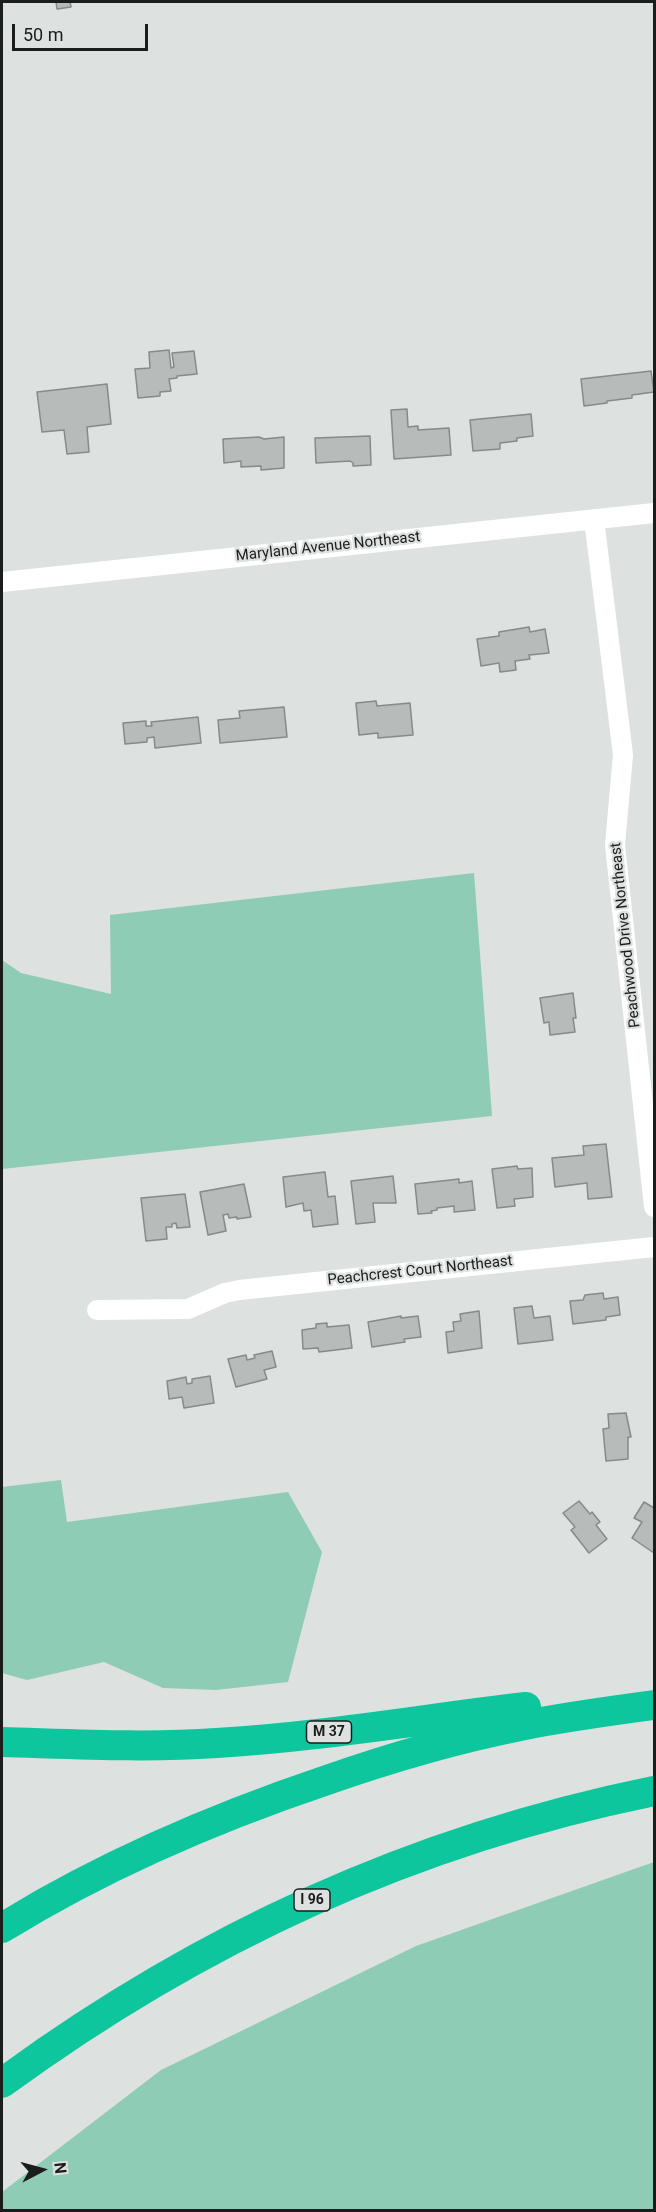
<!DOCTYPE html>
<html>
<head>
<meta charset="utf-8">
<style>
	body { margin:0 }
	#map { position:relative; width:656px; height:2212px; overflow:hidden; background:#dde1e0; font-family:Roboto,sans-serif }
	canvas { display:block }
	.frame { position:absolute; inset:0; border:3px solid #1b1c1c; pointer-events:none }
	.north { position:absolute; left:12px; top:2140px; width:60px; height:60px; -webkit-text-stroke:4px #dde1e0; paint-order:stroke; rotate:84deg; font-size:16px; font-weight:700; line-height:24px; text-align:center; color:#1b1c1c }
	.north::after { content:''; display:block; margin:auto; width:21px; height:27px; background:#1b1c1c; clip-path:polygon(50% 0,100% 100%,50% 72%,0 100%) }
	.scale { position:absolute; left:12px; top:24px; width:136px; height:27px; box-sizing:border-box; border:3px solid #1b1c1c; border-top:0; padding-left:8px; font-size:18px; line-height:21px; white-space:nowrap; color:#1b1c1c; -webkit-text-stroke:4px #dde1e0; paint-order:stroke }
</style>
</head>
<body>
<div id="map">
<canvas width="656" height="2212"></canvas>
<div class="frame"></div>
<div class="north">N</div>
<div class="scale">50 m</div>
</div>
<script>
const g = document.querySelector('canvas').getContext('2d');
g.lineJoin = 'round';
function paint(path, color) {
  g.fillStyle = color;
  g.fill(path, 'evenodd');
}
function stroke(path, color, width, dash) {
  g.strokeStyle = color;
  g.lineWidth = width;
  g.lineCap = dash ? 'butt' : 'round';
  g.setLineDash(dash || []);
  g.stroke(path);
}
function label(font, color, halo, rows, align = 'center') {
  g.font = font + ' Roboto,sans-serif';
  g.lineWidth = 4.5;
  g.setLineDash([]);
  g.textBaseline = 'middle';
  g.strokeStyle = halo;
  g.fillStyle = color;
  for (const [text, x, y, turn = 0] of rows) {
    g.save();
    g.translate(x, y);
    g.rotate((+turn || 0) * Math.PI / 180);
    g.textAlign = isNaN(turn) ? turn : align;
    if (halo) g.strokeText(text, 0, 0);
    g.fillText(text, 0, 0);
    g.restore();
  }
}
paint(new Path2D(`
	M474,873l18,243 -490,53v-209l19,13 90,21 -1,-79z
	M61,1480l6,42 221,-30 34,60 -34,130 -72,8 -53,-2 -59,-26 -77,18 -25,-7v-186z
	M654,1862v348h-652v-18l159,-122 255,-124z`), '#8eccb6');
const building = new Path2D(`
	M56,2h14l1,5 -14,2z
	M169,350l2,18 3,-1 -2,-14 22,-2 3,23 -20,2v2l-8,1 2,12 -11,1v4l-22,2 -3,-29 15,-1 -1,-16z
	M651,371l3,21 -22,3v3l-25,3v2l-23,3 -3,-27z
	M107,384l4,40 -24,3 2,25 -22,2 -3,-24 -22,2 -5,-40z
	M407,409l1,18 10,-1v4l31,-2 2,27 -57,4 -3,-49z
	M531,414l2,22 -16,2v3l-17,2v6l-27,2 -3,-31z
	M370,436l1,29 -18,1v-3l-3,-2 -34,2 -1,-25z
	M259,437l5,2 20,-2v31l-23,2v-4l-20,1v-6l-17,2 -1,-24z
	M529,627l1,5 15,-3 4,24 -20,2 1,4 -15,2 1,9 -16,2 -1,-9 -18,3 -4,-27 22,-3v-4z
	M376,701l1,5 33,-3 3,32 -35,3v-5l-19,2 -3,-32z
	M284,707l3,30 -67,6 -2,-23 22,-2 -1,-7z
	M198,717l3,26 -46,5 -1,-11 -7,1v4l-22,2 -2,-21 23,-2v5h6l-1,-4z
	M573,993l3,25h-3l2,14 -25,3 -1,-13 -5,1 -4,-25z
	M606,1144l6,53 -24,2 -1,-16 -32,4 -3,-29 32,-3 -1,-9z
	M517,1166l1,3 14,-1 1,29 -19,2 1,7 -18,2 -5,-39z
	M325,1172l3,25 7,-1 3,28 -25,3 -2,-17 -7,1 -1,-8 -17,4 -3,-30z
	M393,1176l3,27h-23l2,19 -19,2 -5,-43z
	M459,1179v4l13,-2 3,29 -21,2v-6l-17,2v2l-6,1 1,2 -14,1 -3,-30z
	M244,1184l7,33 -14,2v-2l-8,1 -1,-4 -5,1 3,16 -18,4 -8,-43z
	M185,1194l5,33 -13,1 -1,-5 -4,1v3h-6l1,12 -21,2 -5,-43z
	M603,1293l1,6 14,-2 2,18 -14,2v3l-33,4 -3,-23 13,-1 2,-5z
	M532,1306l2,12 16,-2 3,24 -35,4 -4,-36z
	M479,1311l3,37 -34,5 -2,-21 8,-1 -1,-9 8,-1 -1,-7z
	M401,1316v2l17,-2 3,21 -17,2 1,3 -33,5 -4,-25z
	M327,1323v4l22,-2 3,23 -33,4 -1,-4 -15,1 -1,-19 14,-2v-4z
	M272,1351l4,16 -12,3 3,9 -31,8 -8,-28 18,-4 1,5 8,-2 -1,-3z
	M210,1376l4,27 -30,5 -2,-11 -13,2 -2,-18 19,-4 1,7 5,-1v-4z
	M626,1413l5,24h-3v22l-22,2 -3,-32 6,-1 -1,-14z
	M579,1501l11,13 2,-2 8,10 -4,3 11,14 -18,14 -18,-23 4,-3 -12,-14z
	M644,1502l10,6v45l-22,-15 10,-16 -8,-4z`);
paint(building, '#b7bbba');
stroke(building, '#868a89', 1.5);
stroke(new Path2D(`
	M594,519l29,236 -8,90 39,362
	M2,582l652,-69
	M97,1310l91,-1 37,-16 14,-3 415,-43`), '#fff', 20);
stroke(new Path2D(`
	M2,1742c71,2 143,6 215,1 103,-6 206,-24 309,-36
	M2,1928c102,-63 212,-110 325,-148 63,-22 128,-41 193,-54 44,-9 89,-15 134,-21
	M2,2083c198,-145 411,-243 652,-292`), '#0ec69d', 30);
for (const [x, y, w] of [
	[329,1732,45],
	[312,1900,36]
]) {
  const box = new Path2D();
  box.roundRect(x - w / 2, y - 11, w, 22, 4.5);
  g.fillStyle = '#dde1e0';
  g.fill(box);
  stroke(box, '#1b1c1c', 1.5);
}
label('bold 14px', '#1b1c1c', null, [
	["M 37",329,1732],
	["I 96",312,1900]
]);
label('15px', '#1b1c1c', '#dde1e0', [
	["Maryland Avenue Northeast",328,547,-6],
	["Peachwood Drive Northeast",626,935,-96],
	["Peachcrest Court Northeast",420,1271,-6]
]);
</script>
</body>
</html>
